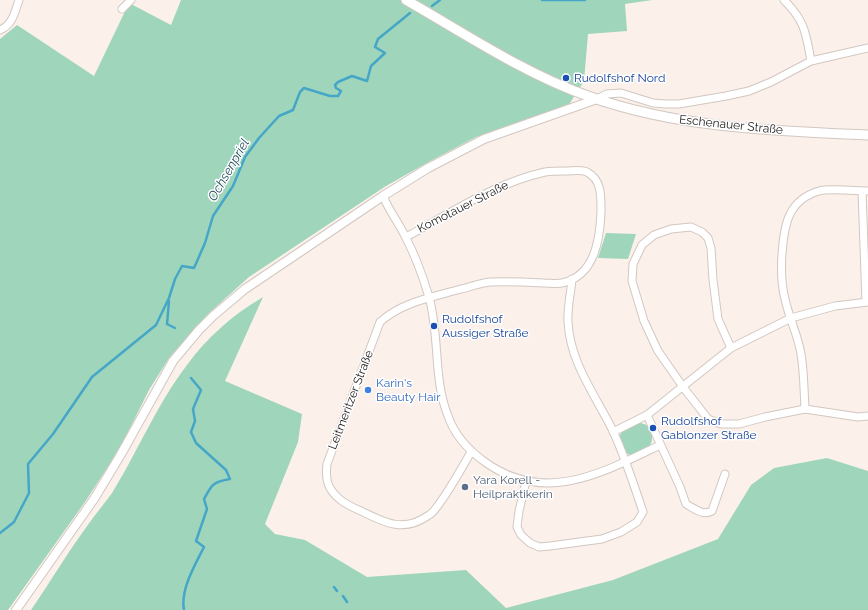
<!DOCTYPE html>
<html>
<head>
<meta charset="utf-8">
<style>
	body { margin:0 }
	canvas { display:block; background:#fbf0ea }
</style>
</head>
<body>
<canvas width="868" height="610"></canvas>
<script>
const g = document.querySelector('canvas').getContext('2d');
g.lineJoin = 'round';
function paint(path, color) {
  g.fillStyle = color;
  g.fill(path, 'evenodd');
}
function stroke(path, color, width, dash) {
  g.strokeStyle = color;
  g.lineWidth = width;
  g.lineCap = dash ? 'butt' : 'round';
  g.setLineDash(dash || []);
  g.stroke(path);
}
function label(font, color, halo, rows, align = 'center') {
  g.font = font + ' Raleway,sans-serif';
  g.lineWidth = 3;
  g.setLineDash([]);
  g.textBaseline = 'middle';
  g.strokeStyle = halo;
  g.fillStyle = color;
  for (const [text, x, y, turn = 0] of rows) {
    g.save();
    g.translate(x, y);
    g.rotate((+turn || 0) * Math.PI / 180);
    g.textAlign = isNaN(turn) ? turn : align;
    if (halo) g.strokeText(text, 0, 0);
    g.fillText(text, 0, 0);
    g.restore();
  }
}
paint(new Path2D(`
	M181,0h471l-27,4 2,27 -39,3 -4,47 -16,25 -92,31 -42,22 -48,27 -137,91 -41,37 -39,44 -20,32 -24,48 -16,27 -24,37 -77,108h-8v-571l17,-14 77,51 35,-73 42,22z
	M606,233l30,1 -8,25 -30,-1z
	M263,297l-38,84 77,33 -4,28 -33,82 10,10 30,6 62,37 99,-7 40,38 107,-28 105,-41 33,-54 23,-17 53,-10 41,13v139h-837c20,-29 38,-60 59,-88 7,-10 15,-19 22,-29 26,-42 45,-89 75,-128 20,-28 47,-51 76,-68z
	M638,423c13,-1 18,15 11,24l-19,8c-5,-2 -6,-5 -8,-10 -7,-15 5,-16 16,-22z`), '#9fd6bb');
stroke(new Path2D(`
	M542,0h43
	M432,6l8,-6
	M169,301l-2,23 8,4
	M0,533l14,-11 15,-29 -1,-29 25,-30 39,-57 64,-52 13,-27 6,-19 7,-13 12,2 11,-25 8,-27 20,-30 12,-29 14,-19 20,-22 14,-6 7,-18 4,-4 26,8h8l3,-5 -5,-3 -1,-3 3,-3 14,-6 15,5 4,-15 14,-13 -10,-6 3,-8 32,-26
	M334,587l3,4
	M343,596l4,6
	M184,610c-4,-20 11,-45 20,-63l-8,-6 11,-32 -3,-10c8,-15 9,-17 26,-20l-4,-9 -30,-27 -5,-11 4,-11 -2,-12 8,-19 -10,-12`), '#45a6c8', 2.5);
const minor = new Path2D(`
	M784,0c21,21 22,33 27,61
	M122,9l9,-9
	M0,30c13,-5 15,-19 19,-30
	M597,99l10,-5 14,-1 32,10 13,1h13l47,-8 23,-5 22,-9 40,-21 57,-13
	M862,191l4,111
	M383,196c6,15 16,27 23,42 10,19 17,39 23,59 11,39 4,82 19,119 7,20 20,34 37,46 60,43 117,11 175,-17
	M406,237c45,-24 89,-54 139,-65 7,-1 14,-1 21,-1 7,0 15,-2 21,1 15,8 14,24 14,40 -1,27 -6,64 -39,71 -5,1 -12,0 -18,0 -18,-1 -36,-2 -54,-1 -10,1 -20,5 -29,7 -28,8 -59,13 -81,33l-53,142c-1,8 -1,17 3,24 7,12 19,18 31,23 24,12 43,22 68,4 4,-2 7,-7 10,-11 12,-16 22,-35 32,-52
	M731,348l-13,-29 -5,-39 -2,-32 -3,-10 -6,-6 -11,-5 -20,2 -17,6 -12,10 -9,19 -1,17 12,40 14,30 25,36 25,32 13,5h18l26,-7 40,-8 53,8 10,-1
	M805,409c-1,-18 -1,-37 -4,-55 -3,-19 -12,-36 -16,-55 -4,-15 -4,-30 -3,-45 2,-29 6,-54 37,-63 9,-3 39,0 49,0
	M647,415l33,72 6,17c9,5 17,12 26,7l13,-37
	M613,432l34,-17 84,-67 60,-30 44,-12 33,-4
	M526,481l-7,30 -2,16 4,8 9,8 9,4 11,-1 52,-7 19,-7 16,-10 6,-10c-9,-27 -18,-55 -30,-81 -17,-35 -43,-68 -45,-109 -1,-14 3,-29 4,-43`);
const tertiary = new Path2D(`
	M16,610l78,-111 26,-43 53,-95 26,-31 14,-14 32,-27 138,-93 45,-28 56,-29 113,-40`);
const secondary = new Path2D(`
	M406,0c58,33 119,74 182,96 89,32 186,35 280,39`);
stroke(minor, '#d2c7c1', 9);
stroke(tertiary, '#d2c7c1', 10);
stroke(secondary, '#d2c7c1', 11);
stroke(minor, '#fff', 7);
stroke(tertiary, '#fff', 8);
stroke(secondary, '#fff', 9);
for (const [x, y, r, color] of [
	[566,78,4,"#1a4fb4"],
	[434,326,4,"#1a4fb4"],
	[368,390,4,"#3f7fe0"],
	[653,428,4,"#1a4fb4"],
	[465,487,4,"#5c6f8a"]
]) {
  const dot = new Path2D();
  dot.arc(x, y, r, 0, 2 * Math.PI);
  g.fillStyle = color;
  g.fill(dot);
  stroke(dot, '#fff', 1.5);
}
label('12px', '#164399', '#fff', [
	["Rudolfshof Nord",574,78],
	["Rudolfshof",442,319],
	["Aussiger Straße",442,333],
	["Rudolfshof",661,421],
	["Gablonzer Straße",661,435]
], 'left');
label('12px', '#201d1a', '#fff', [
	["Eschenauer Straße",731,125,6],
	["Komotauer Straße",463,207,-27],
	["Leitmeritzer Straße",351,400,-69]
]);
label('12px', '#366cbe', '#fff', [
	["Karin's",376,383],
	["Beauty Hair",376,397]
], 'left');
label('12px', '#4e5e75', '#fff', [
	["Yara Korell -",473,480],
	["Heilpraktikerin",473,494]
], 'left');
label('italic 13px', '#244d5c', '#fff', [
	["Ochsenpriel",229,170,-60]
]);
</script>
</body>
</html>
